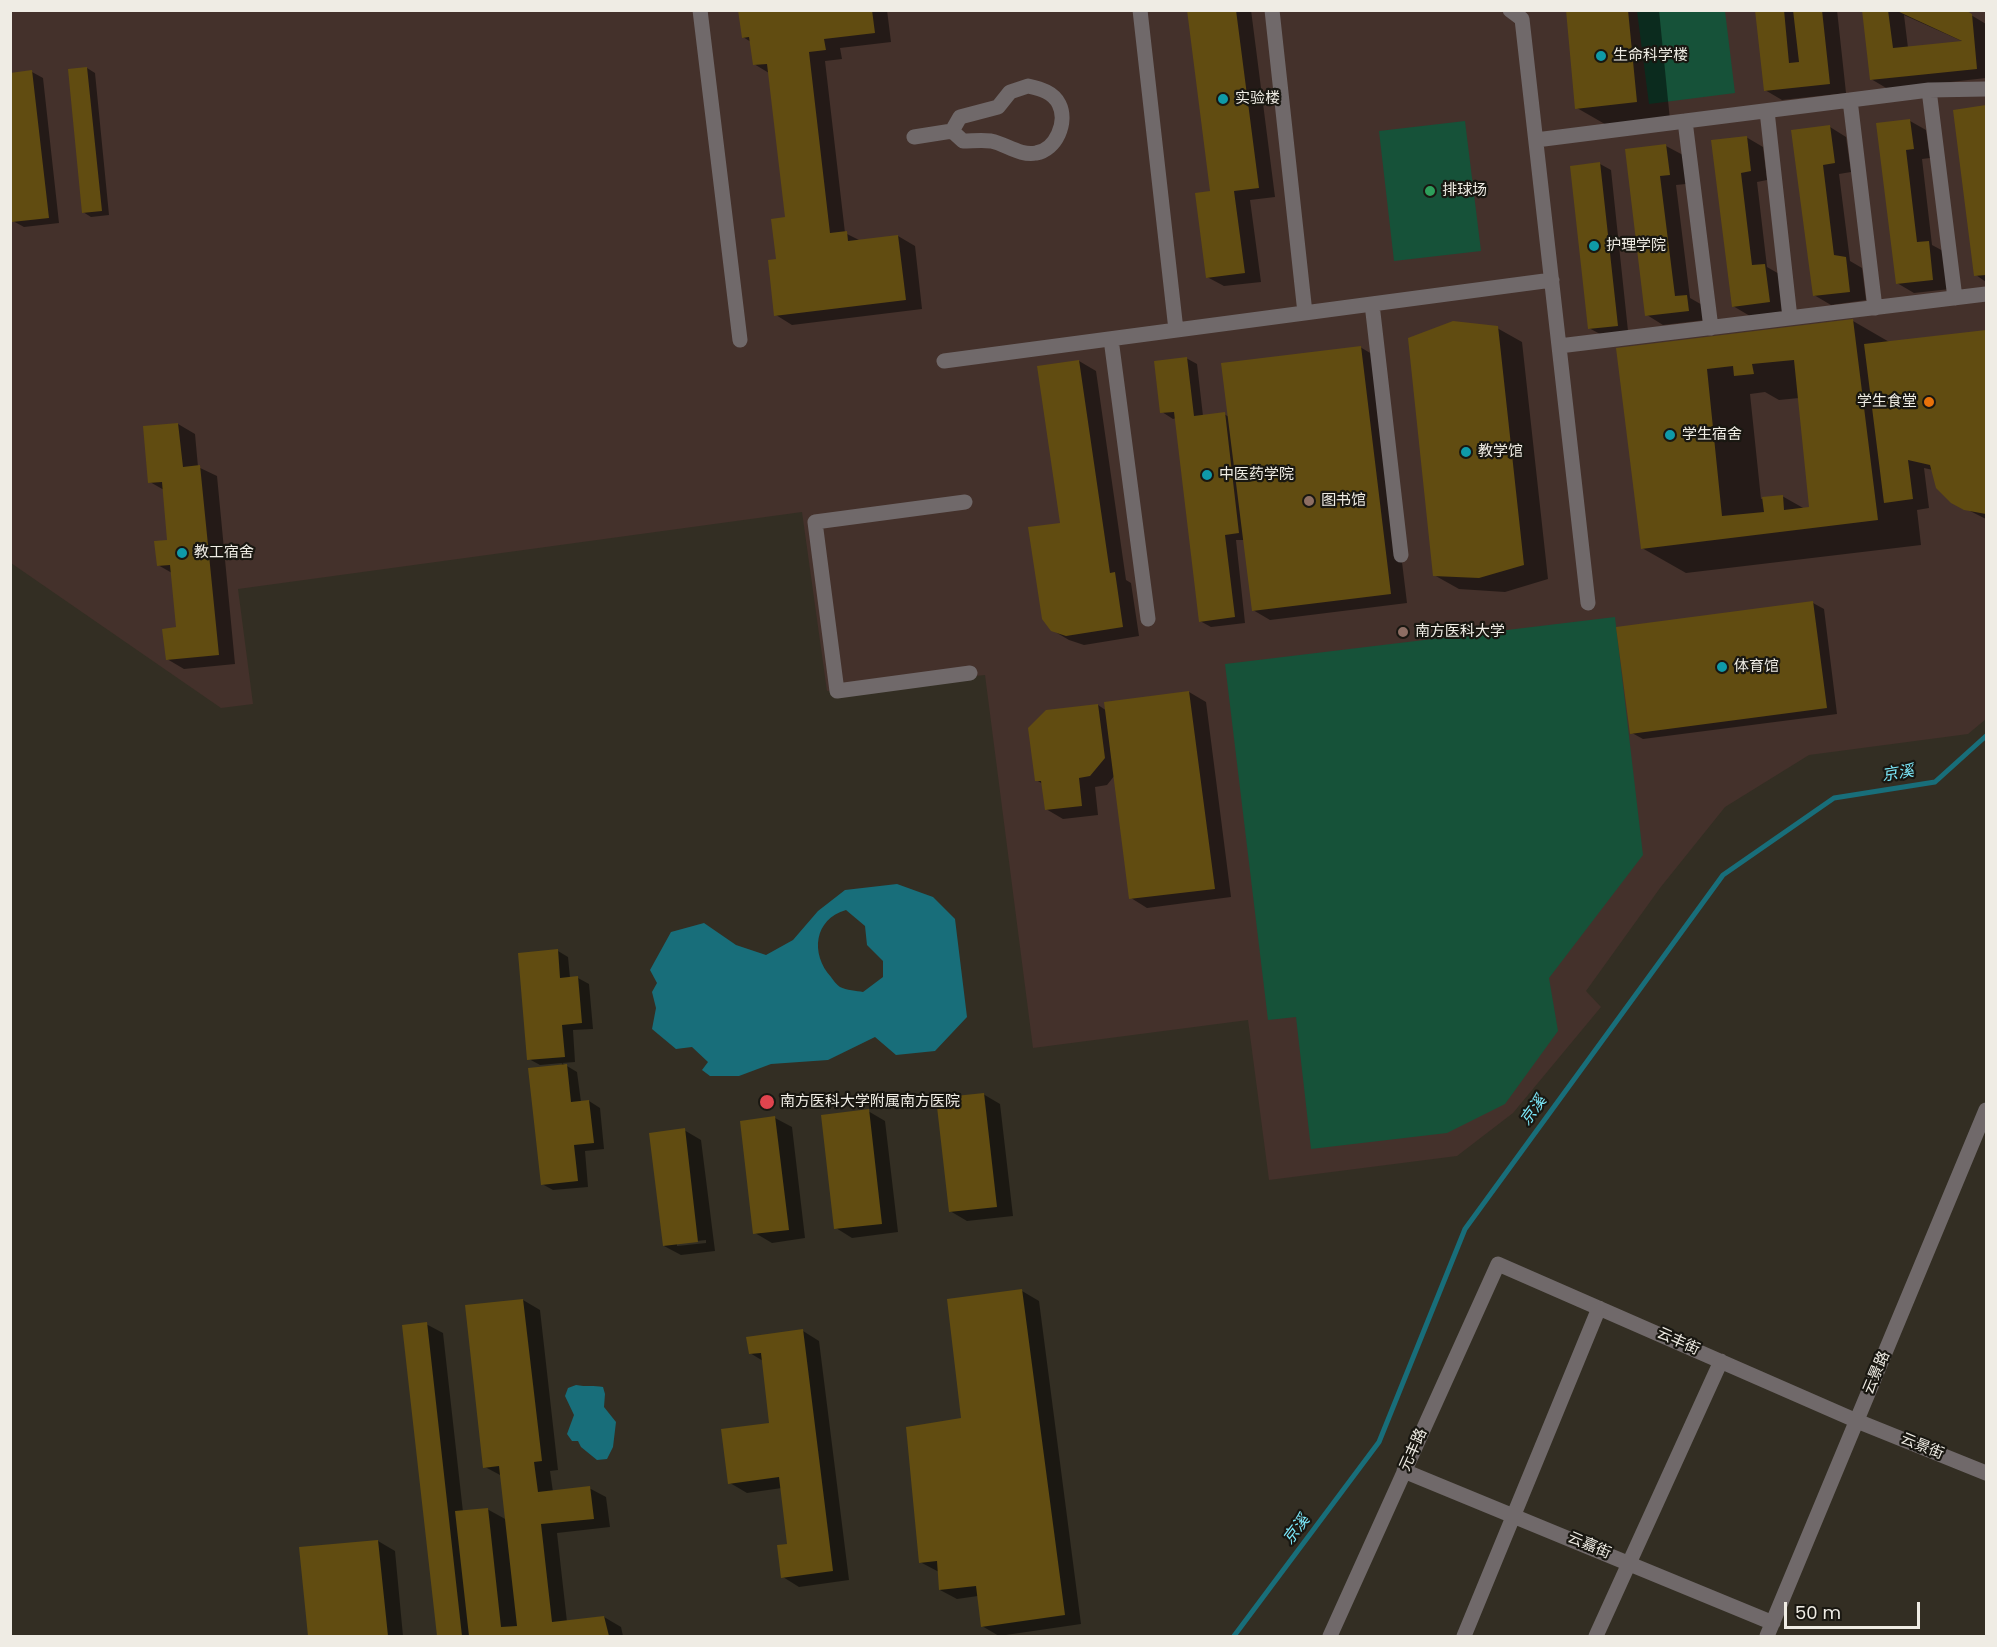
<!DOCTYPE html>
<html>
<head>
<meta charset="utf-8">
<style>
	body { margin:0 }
	#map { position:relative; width:1997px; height:1647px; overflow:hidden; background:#332e23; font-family:Poppins,sans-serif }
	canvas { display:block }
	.frame { position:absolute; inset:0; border:12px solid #efece4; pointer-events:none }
	.scale { position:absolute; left:1784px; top:1602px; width:136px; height:27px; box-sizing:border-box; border:3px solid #efece4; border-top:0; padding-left:8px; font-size:18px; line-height:21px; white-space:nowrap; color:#efece4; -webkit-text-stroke:4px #191711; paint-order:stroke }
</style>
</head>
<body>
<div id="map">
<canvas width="1997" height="1647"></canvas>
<div class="frame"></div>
<div class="scale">50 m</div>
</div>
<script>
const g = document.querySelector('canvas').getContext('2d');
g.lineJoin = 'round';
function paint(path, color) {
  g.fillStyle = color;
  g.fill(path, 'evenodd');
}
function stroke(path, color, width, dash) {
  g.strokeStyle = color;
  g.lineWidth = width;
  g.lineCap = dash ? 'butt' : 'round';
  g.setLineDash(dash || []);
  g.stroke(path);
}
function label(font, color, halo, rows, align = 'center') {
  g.font = font + ' Poppins,"Noto Sans SC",sans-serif';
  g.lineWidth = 4.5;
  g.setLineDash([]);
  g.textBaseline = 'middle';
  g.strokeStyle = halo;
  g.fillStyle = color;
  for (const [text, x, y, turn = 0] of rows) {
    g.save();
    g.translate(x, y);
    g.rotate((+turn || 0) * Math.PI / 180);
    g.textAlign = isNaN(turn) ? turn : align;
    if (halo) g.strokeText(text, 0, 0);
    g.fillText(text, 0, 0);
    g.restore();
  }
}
paint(new Path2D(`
	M1983,10l3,2v707l-18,15 -159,21 -84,52 -65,81 -74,103 15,16 -88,106 -56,43 -188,24 -21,-160 -215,28 -48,-373 -158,16 -25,-179 -564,77 15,115 -32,4 -210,-145v-552z`), '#44312b');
paint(new Path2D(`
	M1637,11h88l10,82 -86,11z
	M1465,121l16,130 -87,10 -15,-130z
	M1615,617l28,238 -94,123 9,53 -53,73 -58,29 -136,16 -15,-132 -28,3 -43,-356z`), '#165239');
paint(new Path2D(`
	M897,884l36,13 22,22 12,98 -32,34 -39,4 -21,-18 -47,23 -57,4 -32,12h-29l-8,-6 6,-8 -16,-15 -16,2 -24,-20 4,-21 -4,-16 5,-9 -7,-13 21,-38 33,-9 32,22 30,10 27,-15 25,-29 27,-21zM846,910l19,16 2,19 16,16v16l-20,15c-6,-1 -17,-2 -23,-5 -3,-2 -7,-7 -9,-10 -21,-23 -17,-58 15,-67z
	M576,1385c10,2 18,0 27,2l2,7 -1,13 12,15 -3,25 -6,12 -10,1 -16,-13 -3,-6h-6l-5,-7 7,-19 -9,-19 3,-8z`), '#186e7a');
paint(new Path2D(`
	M740,10h147l4,32 -51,6 2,11 -17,2 20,172 16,8 37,-5 17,10 7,63 -130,16 -16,-10 1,-54 10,-43 -18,-145 -15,-9 -3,-22 -8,-5z
	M1189,10h62l24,187 -25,3 11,82 -37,4 -17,-9 5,-84z
	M1567,10h92l11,110 -60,7 -33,-19z
	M1757,10h80l9,83 -64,7 -17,-10z
	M1864,10h97l10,5 15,9v54l-98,11 -17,-10zM1904,15l60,27 -56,6z
	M87,68l8,5 14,142 -18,2 -8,-5z
	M32,72l11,6 16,145 -35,4 -11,-6 -3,-24v-123z
	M1986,107v175l-10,-7 -22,-164z
	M1910,121l16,9 4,28 -8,1 10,86 13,7 5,37 -36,4 -17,-10 -19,-159z
	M1830,127l16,10 5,35 -12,2 11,87 12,7 4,32 -35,5 -17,-10 -21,-163z
	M1746,137l17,10 4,33 -10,2 10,85 14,8 5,36 -36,5 -17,-10 -20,-165z
	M1666,146l17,9 3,29 -10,1 14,113 14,8 1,14 -42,5 -16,-10 -20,-165z
	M1600,164l11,6 17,161 -28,3 -11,-6z
	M1853,321l38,22 95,-12v188l-34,-17 -19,-32 -9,-2 5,40 -12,2 4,35 -235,28 -44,-25 -24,-199zM1765,392l14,8 20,-2 12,111h-6l-23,-13 -21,3 -11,-105z
	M1497,328l25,14 26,237 -43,13 -46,-3 -25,-14z
	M1360,347l17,10 30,246 -137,17 -17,-10 -9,-70h-8l9,83 -34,4 -11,-6 -24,-203 -3,1 -11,-7 24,-54 11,6 6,52 21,-2 5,3z
	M1079,361l17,10 30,209 5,3 8,53 -55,9 -15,-5 -17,-10z
	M178,424l17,10 3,33 19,9 18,188 -51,5 -17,-10 11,-31 -6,-55 -14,-8 11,-24 -5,-51 -14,-8z
	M1813,603l11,6 13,105 -194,25 -11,-6z
	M1189,692l17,10 25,195 -84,11 -16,-10 -16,-123 -8,10 -12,2 3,28 -35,4 -17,-10 -3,-25 -7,-4 62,-75 9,6z
	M558,951l10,6 2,21h8l11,6 4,45 -20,1 2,32 -13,1 15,9 4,30 8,-1 11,7 4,41 -19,2 3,36 -35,3 -11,-6 20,-121 -22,2 -11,-6z
	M983,1094l17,10 13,112 -46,5 -17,-10z
	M868,1111l17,10 13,111 -46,6 -16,-10z
	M775,1118l17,9 13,111 -33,5 -17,-10z
	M684,1130l17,10 14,111 -34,4 -17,-9zM706,1240v3l-29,3v-3z
	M1022,1291l17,10 42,323 -82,12 -17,-10 -4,-30 -21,3 -17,-9 -1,-18 -19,-10 43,-143z
	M523,1300l17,10 18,160 -8,1 3,21 36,-4 17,9 4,30 -53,6 10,89 37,-5 17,10 2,9h-185l-35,-310 23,-2 17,9 20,179 24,-3 20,11 -5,-44 -17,-9z
	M803,1331l16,10 30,239 -50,7 -16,-10 6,-32 -7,-57 -35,5 -17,-10 41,-59 -8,-63 -13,-8z
	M378,1541l17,10 8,85h-94l-8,-87z`), '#0007');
stroke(new Path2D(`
	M1234,1636l145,-194 86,-213 258,-354 111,-77 101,-16 51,-46`), '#186e7a', 5);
paint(new Path2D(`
	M738,10h134l3,23 -51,6 2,11 -17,2 21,181 17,-2 1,10 50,-6 8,65 -132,16 -6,-56 8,-1 -5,-40 14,-2 -18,-153 -14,1 -4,-28 -7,1z
	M1187,10h49l23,178 -25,3 11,82 -39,5 -11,-85 15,-2z
	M1566,10h62l9,92 -62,7z
	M1755,10h29l5,53 10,-1 -6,-52h29l8,74 -66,7z
	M1862,10h26l5,38 69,-7 -67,-31h70l7,4 5,55 -107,11z
	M87,67l15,144 -20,2 -14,-144z
	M32,70l17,148 -37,4 -2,-149z
	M1986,105v39h-1l1,13v118l-12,1 -21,-166z
	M1910,119l4,30 -8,1 11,92 12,-1 4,39 -37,4 -20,-161z
	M1830,125l5,38 -12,2 11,90 12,2 4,35 -37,4 -22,-166z
	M1747,136l4,35 -10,2 11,92 13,-1 5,38 -38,5 -21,-167z
	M1666,144l4,31 -10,1 15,120 12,-1 2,16 -44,5 -20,-167z
	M1600,162l18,164 -30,3 -18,-163z
	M1853,319l25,201 -237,29 -25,-201zM1794,360l15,147 -25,3 -1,-15 -21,2 2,15 -42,4 -15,-147 26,-3 1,10 20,-2 -2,-10z
	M1453,321l45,5 26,239 -45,13 -46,-2 -25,-238z
	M1986,330v184l-22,-4 -13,-7 -15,-15 -6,-23 -22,-5 5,39 -29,4 -20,-159z
	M1361,346l30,248 -139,17 -31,-248z
	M1187,357l7,59 31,-4 14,121 -14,2 10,82 -36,5 -25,-210 -14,1 -6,-52z
	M1079,360l31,213 5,-1 8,55 -57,9 -15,-5 -9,-12 -14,-92 32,-4 -23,-157z
	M178,423l5,44 17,-2 19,190 -53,5 -4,-31 14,-2 -6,-62 -13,1 -3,-25 13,-1 -5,-58 -14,1 -5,-57z
	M1813,601l14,107 -197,26 -14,-107z
	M1189,691l26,198 -86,10 -25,-197z
	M1098,704l7,54 -15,18 -11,2 3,28 -37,4 -4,-29h-6l-7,-53 18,-18z
	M558,949l2,29 18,-2 4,47 -20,2 3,32 -38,3 -9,-107z
	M567,1064l4,38 18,-2 5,43 -20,2 4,36 -37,4 -13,-117z
	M984,1093l13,114 -48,5 -13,-114z
	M869,1109l13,115 -48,5 -13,-114z
	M775,1116l14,114 -36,4 -13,-113z
	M685,1128l13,114 -35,4 -14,-113z
	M1022,1289l43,326 -84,12 -5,-41 -37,4 -2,-29 -18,2 -13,-136 55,-9 -14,-119z
	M523,1299l19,162 -8,1 4,30 52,-6 4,33 -53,5 11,98 52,-6 5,20h-140l-14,-125 33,-3 13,119 16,-1 -18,-160 -16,2 -18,-163z
	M427,1322l35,314h-25l-35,-311z
	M803,1329l30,242 -52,7 -4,-33 10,-1 -8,-67 -51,7 -7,-55 48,-6 -8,-70 -12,1 -3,-17z
	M378,1540l10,96h-80l-9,-89z`), '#614c11');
stroke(new Path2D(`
	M700,10l40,330
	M1140,10l36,320
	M1272,10l33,303
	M1510,10l12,9 66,584
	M1028,86c13,3 25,6 31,18 9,18 -3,46 -23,49 -16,3 -30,-9 -45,-12 -9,-1 -19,0 -28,0l-11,-10 8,-14 38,-10 12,-15z
	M1929,90l26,208
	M1850,100l25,208
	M1767,111l23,207
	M1685,121l26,207
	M914,137l38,-6
	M1536,140l393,-50 57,-1
	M1372,304l29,251
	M1111,339l37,280
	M1559,346l427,-52
	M944,361l608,-81
	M965,502l-150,20 22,169 133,-18
	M1404,1471l369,152
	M1330,1636l168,-372 359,157 129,52
	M1464,1636l135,-328
	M1596,1636l125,-275
	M1767,1636l219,-526`), '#70696a', 15);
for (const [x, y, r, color] of [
	[1601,56,6,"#0f9aa8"],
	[1223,99,6,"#0f9aa8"],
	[1430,191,6,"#2e9e5b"],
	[1594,246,6,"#0f9aa8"],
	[1929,402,6,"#e8710a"],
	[1670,435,6,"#0f9aa8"],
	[1466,452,6,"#0f9aa8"],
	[1207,475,6,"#0f9aa8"],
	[1309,501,6,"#8d6e63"],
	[182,553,6,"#0f9aa8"],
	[1403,632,6,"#8d6e63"],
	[1722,667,6,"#0f9aa8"],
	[767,1102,8,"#e0444e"]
]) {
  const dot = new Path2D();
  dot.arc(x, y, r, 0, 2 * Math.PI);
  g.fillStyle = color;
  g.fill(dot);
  stroke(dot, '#191711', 2);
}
label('15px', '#efece4', '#191711', [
	["生命科学楼",1613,56],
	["实验楼",1235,99],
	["排球场",1442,191],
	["护理学院",1606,246],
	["学生食堂",1917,402,"right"],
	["学生宿舍",1682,435],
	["教学馆",1478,452],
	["中医药学院",1219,475],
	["图书馆",1321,501],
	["教工宿舍",194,553],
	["南方医科大学",1415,632],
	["体育馆",1734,667],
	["南方医科大学附属南方医院",780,1102]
], 'left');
label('15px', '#efece4', '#191711', [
	["云丰街",1678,1342,24],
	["云景路",1877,1373,-67],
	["云景街",1922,1447,22],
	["元丰路",1414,1450,-66],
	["云嘉街",1589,1546,23]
]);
label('italic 16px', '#7be7f9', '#191711', [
	["京溪",1898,774,-9],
	["京溪",1534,1111,-54],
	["京溪",1297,1530,-53]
]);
</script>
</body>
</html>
